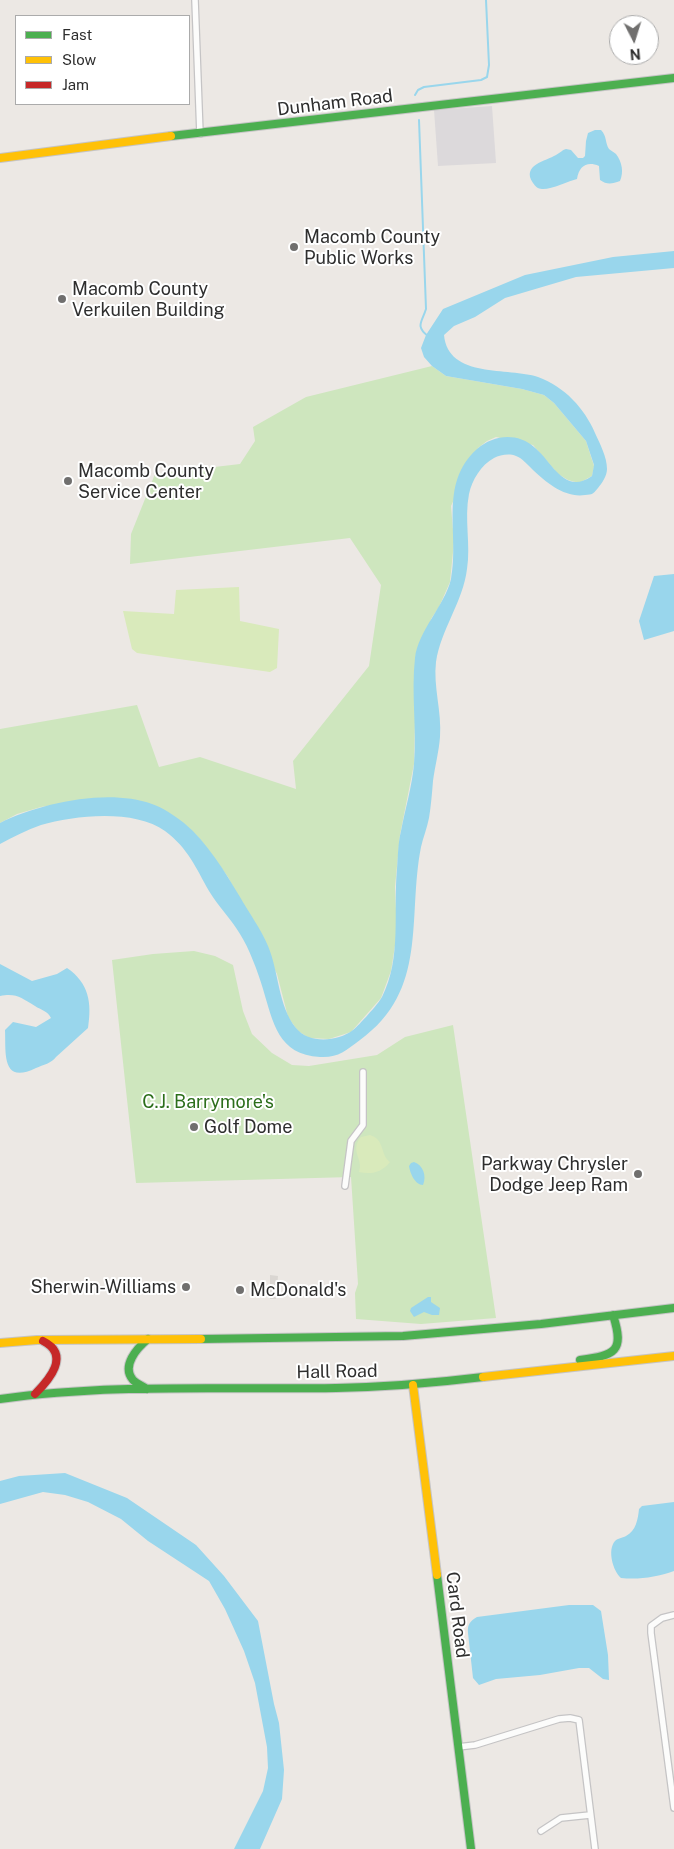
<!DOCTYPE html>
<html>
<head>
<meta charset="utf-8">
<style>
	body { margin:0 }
	#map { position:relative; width:674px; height:1849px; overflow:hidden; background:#ece8e4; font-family:"Public Sans",sans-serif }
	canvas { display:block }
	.legend { position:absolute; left:15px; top:15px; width:175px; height:90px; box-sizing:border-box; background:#fff; border:1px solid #ababab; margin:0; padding:6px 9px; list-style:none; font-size:15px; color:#2e2e2e }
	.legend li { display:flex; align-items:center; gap:10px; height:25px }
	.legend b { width:25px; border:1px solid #ababab }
	.north { position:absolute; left:609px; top:15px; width:50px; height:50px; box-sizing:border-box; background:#fff; border:1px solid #ababab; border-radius:50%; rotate:175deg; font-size:14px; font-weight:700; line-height:20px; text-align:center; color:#2e2e2e }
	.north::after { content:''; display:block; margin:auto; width:18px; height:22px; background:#706f6e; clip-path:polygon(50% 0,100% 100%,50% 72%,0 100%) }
</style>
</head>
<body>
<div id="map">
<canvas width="674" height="1849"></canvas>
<ul class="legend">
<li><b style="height:6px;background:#4caf50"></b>Fast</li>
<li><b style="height:6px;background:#ffc107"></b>Slow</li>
<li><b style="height:6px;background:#c62828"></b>Jam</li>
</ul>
<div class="north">N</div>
</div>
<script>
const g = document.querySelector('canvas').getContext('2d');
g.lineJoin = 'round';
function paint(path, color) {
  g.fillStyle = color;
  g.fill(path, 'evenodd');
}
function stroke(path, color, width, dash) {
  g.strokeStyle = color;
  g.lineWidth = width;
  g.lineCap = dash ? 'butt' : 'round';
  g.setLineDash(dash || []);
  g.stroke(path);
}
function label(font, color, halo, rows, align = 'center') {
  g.font = font + ' "Public Sans",sans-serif';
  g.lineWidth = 4;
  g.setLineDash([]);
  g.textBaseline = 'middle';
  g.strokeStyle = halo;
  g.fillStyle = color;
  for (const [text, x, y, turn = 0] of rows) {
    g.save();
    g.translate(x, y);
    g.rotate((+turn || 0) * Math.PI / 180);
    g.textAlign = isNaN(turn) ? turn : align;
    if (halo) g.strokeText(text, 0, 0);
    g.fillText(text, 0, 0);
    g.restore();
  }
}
paint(new Path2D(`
	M492,106l4,57 -58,3 -4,-56z`), '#dcd9db');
paint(new Path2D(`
	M432,366l14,10 76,13 22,6 10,8 32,38 8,25 -2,10 -13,7 -11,-3 -10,-6 -25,-29 -37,-8 -9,4 -9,7 -27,58 3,36 -4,40 -11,25 -8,12 -16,103 -1,42 -14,71 -5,52 2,46 -6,38 -10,27 -30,34 -22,7 -20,-1 -11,-7 -10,-14 -11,-43 -49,-97 -29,-39 -16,-15 -88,-25 -54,9 -24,7 -17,9v-94l137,-24 22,62 41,-10 96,32 -3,-28 76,-95 12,-81 -31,-47 -220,26 1,-30 24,-60 85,-10 15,-23 -2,-14 53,-30z
	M194,951l21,5 18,9 10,46 9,23 20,19 20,12 17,1 68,-11 28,-18 48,-12 43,293 -75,6 -65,-5 -1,-26 3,-9 -7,-107 -215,6 -24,-223 41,-6z`), '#cee6be');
paint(new Path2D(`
	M239,587l1,34 39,8 -2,39 -7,4 -133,-19 -5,-4 -9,-38 51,3 2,-24z
	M370,1135c15,4 10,20 20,27 -8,10 -18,13 -31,10 5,-13 -10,-21 2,-35z`), '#d9eabb');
paint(new Path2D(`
	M270,1275l8,1 -2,23h-6z`), '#dad6d2');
paint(new Path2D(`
	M595,130h6c6,6 4,13 8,19 2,2 5,3 7,5 6,8 8,18 4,27 -8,3 -13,4 -20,-1l-1,-14c-12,-5 -20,0 -22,13 -8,2 -27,11 -35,10 -4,0 -7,-3 -9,-6 -12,-18 13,-22 23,-28 4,-2 6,-5 10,-6l5,1 7,8h5l2,-2 1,-15 2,-8z
	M674,251v17l-98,9 -71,21 -30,19 -21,9 -10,9c4,44 65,32 94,42 27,10 46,31 57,56 5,11 12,24 12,36 0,7 -5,14 -9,19 -6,7 -5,6 -13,7 -20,3 -38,-12 -52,-25 -5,-5 -11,-12 -17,-14 -7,-3 -16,-1 -22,2 -13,7 -22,22 -25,36 -5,25 2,51 -2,75 -4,33 -26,60 -31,93 -3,24 6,50 4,75 -1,14 -5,29 -7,44 -1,12 -2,25 -4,37 -2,10 -6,20 -8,29 -14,71 8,143 -61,193 -15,11 -22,18 -40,17 -42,-2 -47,-35 -57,-68 -5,-17 -14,-41 -23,-55 -9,-15 -22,-28 -31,-43 -13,-23 -21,-43 -44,-60 -30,-22 -90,-16 -124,-6 -14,5 -28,12 -41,19v-21c40,-20 108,-35 152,-19 10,3 23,12 32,19 23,19 41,49 56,74 9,16 21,32 28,49 11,26 10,60 28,82 13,16 41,14 57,2 4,-3 9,-9 13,-13 5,-6 12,-13 16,-20 20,-39 11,-86 15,-128 1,-13 1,-26 4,-38 4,-22 11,-44 13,-67 3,-35 -3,-71 1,-106 3,-27 30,-53 36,-79 9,-45 -13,-95 26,-130 16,-14 40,-17 57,-2 18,14 30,49 58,29l2,-11 -8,-24 -32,-38 -10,-8 -22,-6 -76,-13 -14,-10 -8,-9 -3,-9 5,-13 17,-26 82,-34 88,-18z
	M674,574v57l-30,9 -5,-19 15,-45z
	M0,964l32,17 25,-7 10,-6c22,15 25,35 21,60l-32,29c-4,6 -13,8 -20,11 -35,17 -30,-15 -31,-38l8,-8 23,5 15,-9c-3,-7 -10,-8 -16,-12 -14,-8 -18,-13 -35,-10z
	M414,1162c9,3 13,14 9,23 -8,0 -13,-12 -14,-19l2,-3z
	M428,1297h3v5l9,6 -1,7h-7l-8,-3 -10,5 -4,-6 1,-3z
	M65,1473l62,25 69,47 28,31 34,45 16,83 5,19 5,47 -2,29 -22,50h-26l29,-58 5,-23 -1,-21 -12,-64 -11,-32 -19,-42 -16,-28 -61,-40 -27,-22 -33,-17 -23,-7 -22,-3 -43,12v-23l19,-5z
	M674,1502v69c-17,6 -35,9 -53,7 -8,-7 -14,-28 -6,-37 3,-3 7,-3 11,-5 10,-5 12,-17 13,-27l3,-3z
	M569,1605h24l8,6 7,44 1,25 -6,-1 -14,-11h-10l-39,7 -44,4 -17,6 -6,-7 -5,-45c-1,-8 2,-12 9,-16z`), '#99d6ec');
stroke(new Path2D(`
	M415,95l3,-5 6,-3 57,-7 6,-3 2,-12 -3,-65
	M419,120l7,189c-4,13 -11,17 2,27`), '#99d6ec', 2);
const street = new Path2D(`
	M195,0l5,134
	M345,1186l6,-45 12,-16v-53
	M674,1615l-12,3 -11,8v7l23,175
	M458,1747l17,-2 84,-26 11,-1 9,2 16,129
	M541,1831l20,-13 29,-3`);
const fast = new Path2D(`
	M171,136l503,-58
	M201,1339l202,-3 138,-12 133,-16
	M580,1360c35,-5 45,-8 33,-45
	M147,1389c-4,-3 -10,-5 -14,-9 -12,-14 4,-32 15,-41
	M0,1399c111,-16 225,-9 336,-11 49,-1 98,-5 147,-11
	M437,1575l34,274`);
const slow = new Path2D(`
	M0,158l171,-22
	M0,1343l37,-3 164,-1
	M483,1377l191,-21
	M413,1385l24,190`);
const jam = new Path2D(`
	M35,1394c14,-14 36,-39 8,-53`);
stroke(street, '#c5c4c5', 8);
stroke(fast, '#c5c4c5', 10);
stroke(slow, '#c5c4c5', 10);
stroke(jam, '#c5c4c5', 10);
stroke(street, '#fcfcfb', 5.5);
stroke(fast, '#4caf50', 8);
stroke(slow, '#ffc107', 8);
stroke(jam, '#c62828', 8);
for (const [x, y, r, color] of [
	[294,247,5,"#706f6e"],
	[62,299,5,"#706f6e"],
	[68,481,5,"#706f6e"],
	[194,1127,5,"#706f6e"],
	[638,1174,5,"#706f6e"],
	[186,1287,5,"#706f6e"],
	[240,1290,5,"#706f6e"]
]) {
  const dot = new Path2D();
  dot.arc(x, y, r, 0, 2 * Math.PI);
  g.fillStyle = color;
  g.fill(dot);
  stroke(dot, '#fff', 2);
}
label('18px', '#2e2e2e', '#fff', [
	["Dunham Road",335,103,-7],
	["Hall Road",337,1372,-1],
	["Card Road",457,1615,83]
]);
label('18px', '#2e2e2e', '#fff', [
	["Macomb County",304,237],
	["Public Works",304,258],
	["Macomb County",72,289],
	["Verkuilen Building",72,310],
	["Macomb County",78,471],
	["Service Center",78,492],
	["Golf Dome",204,1127],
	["Parkway Chrysler",628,1164,"right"],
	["Dodge Jeep Ram",628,1185,"right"],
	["Sherwin-Williams",176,1287,"right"],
	["McDonald's",250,1290]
], 'left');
label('18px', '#2c6e1b', '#fff', [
	["C.J. Barrymore's",208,1102]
]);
</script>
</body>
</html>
